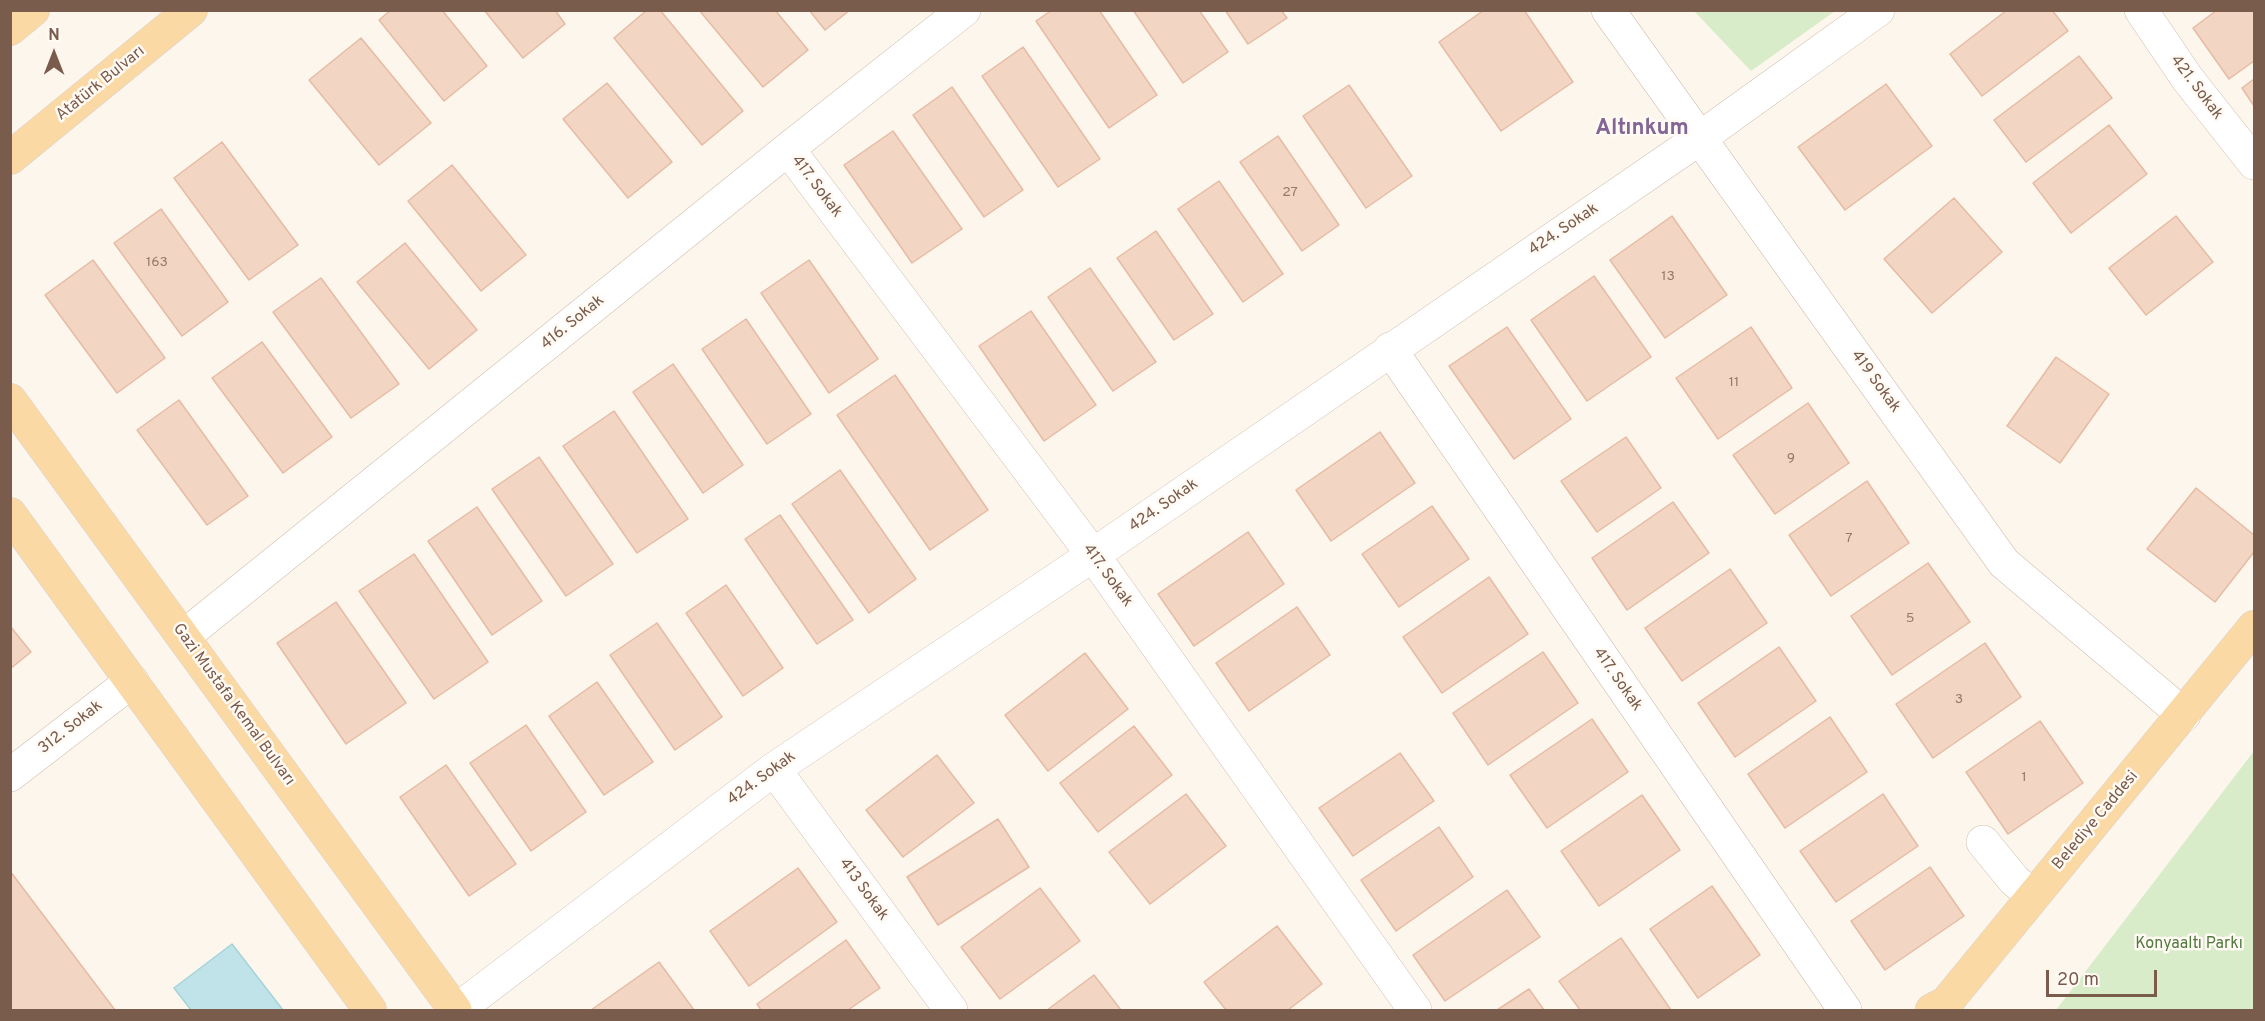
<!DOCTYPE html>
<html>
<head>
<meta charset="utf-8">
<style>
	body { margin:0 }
	#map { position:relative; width:2265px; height:1021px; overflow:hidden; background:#fdf6ec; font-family:Overpass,sans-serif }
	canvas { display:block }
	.frame { position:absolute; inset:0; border:12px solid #7a5c4d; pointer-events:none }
	.north { position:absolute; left:24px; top:24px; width:60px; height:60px; -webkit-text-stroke:4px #fffaf3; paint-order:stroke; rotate:0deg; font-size:16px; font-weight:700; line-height:24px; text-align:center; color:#7a5c4d }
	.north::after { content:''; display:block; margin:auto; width:21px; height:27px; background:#7a5c4d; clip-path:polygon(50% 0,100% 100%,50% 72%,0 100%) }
	.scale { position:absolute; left:2046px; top:970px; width:111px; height:27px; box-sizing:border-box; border:3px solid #7a5c4d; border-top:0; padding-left:8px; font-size:18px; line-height:21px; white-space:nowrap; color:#7a5c4d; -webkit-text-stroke:4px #fffaf3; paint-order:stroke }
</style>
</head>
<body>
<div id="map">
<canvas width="2265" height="1021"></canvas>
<div class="frame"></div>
<div class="north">N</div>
<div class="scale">20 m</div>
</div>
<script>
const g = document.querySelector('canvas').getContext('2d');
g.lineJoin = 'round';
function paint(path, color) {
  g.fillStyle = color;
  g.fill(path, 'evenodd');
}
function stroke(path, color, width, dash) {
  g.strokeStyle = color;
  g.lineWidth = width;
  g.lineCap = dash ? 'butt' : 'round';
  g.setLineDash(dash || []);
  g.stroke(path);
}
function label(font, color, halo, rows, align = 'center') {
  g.font = font + ' Overpass,sans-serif';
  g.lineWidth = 5;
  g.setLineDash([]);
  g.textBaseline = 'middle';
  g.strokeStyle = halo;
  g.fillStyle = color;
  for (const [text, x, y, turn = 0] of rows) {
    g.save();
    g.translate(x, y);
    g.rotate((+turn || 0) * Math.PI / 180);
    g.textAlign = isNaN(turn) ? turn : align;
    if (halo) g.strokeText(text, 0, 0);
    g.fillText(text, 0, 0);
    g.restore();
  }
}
paint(new Path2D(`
	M1694,11h141l-84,60z
	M2254,751v259h-198z`), '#d8ecc9');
const water = new Path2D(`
	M232,944l51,66h-92l-17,-22z`);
paint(water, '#bfe3e8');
stroke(water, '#a5d3da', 1.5);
const building = new Path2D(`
	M391,10h51l45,56 -43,35 -65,-81z
	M484,10h71l10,14 -42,34z
	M647,10h13l83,101 -41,34 -88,-107z
	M699,10h76l33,40 -45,37z
	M809,10h41l-25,20z
	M1052,10h47l58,85 -48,33 -73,-107z
	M1133,10h66l29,42 -45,31z
	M1225,10h56l6,8 -39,26z
	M1484,10h40l49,72 -72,49 -62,-89z
	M2007,10h45l16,21 -86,65 -32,-42z
	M2217,10h37v51l-25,18 -36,-51z
	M361,38l70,85 -52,42 -70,-85z
	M1023,47l77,112 -42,28 -76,-111z
	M2079,56l33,42 -86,64 -32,-42z
	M2254,79v27l-12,-18z
	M607,83l65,79 -44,36 -65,-79z
	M1886,84l46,62 -87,64 -47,-63z
	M1349,85l63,91 -46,32 -63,-92z
	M952,87l71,103 -39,27 -71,-102z
	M2109,125l38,49 -76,59 -38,-50z
	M893,131l69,98 -50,34 -68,-98z
	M1278,136l61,89 -37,26 -62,-89z
	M222,142l76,103 -49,35 -75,-102z
	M452,165l74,90 -45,36 -73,-90z
	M1219,181l64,93 -40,28 -65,-93z
	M1954,198l48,54 -70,61 -48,-54z
	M161,209l67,93 -46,34 -68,-93z
	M1672,216l55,79 -62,43 -55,-78z
	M2176,216l37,46 -67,53 -37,-47z
	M1156,231l57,83 -39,26 -57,-82z
	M405,243l72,87 -48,39 -72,-87z
	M93,260l72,98 -48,35 -72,-98z
	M809,260l69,99 -49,34 -68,-100z
	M1090,268l66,94 -43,29 -65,-94z
	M1594,276l57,81 -64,44 -56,-81z
	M321,278l78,106 -48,34 -78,-106z
	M1031,311l65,94 -52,36 -65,-95z
	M746,319l65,95 -44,30 -65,-95z
	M1507,327l64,92 -57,40 -65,-93z
	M1751,327l41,61 -74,51 -42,-61z
	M262,342l70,95 -49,36 -71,-95z
	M2056,357l53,37 -49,69 -53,-37z
	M673,364l70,101 -40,28 -70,-101z
	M895,375l93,135 -58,40 -93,-135z
	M179,400l69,96 -41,29 -70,-95z
	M1808,403l41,60 -74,51 -42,-59z
	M614,411l74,108 -51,34 -74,-107z
	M1380,432l35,51 -84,58 -35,-51z
	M1626,437l35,51 -64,44 -36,-51z
	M539,457l74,107 -47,32 -74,-107z
	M840,470l76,109 -47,34 -77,-109z
	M1867,481l42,62 -78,53 -42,-61z
	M2196,488l58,47v17l-39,50 -68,-53z
	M1673,502l36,51 -82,57 -35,-52z
	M1432,506l37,53 -70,48 -37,-53z
	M477,507l65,94 -50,34 -64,-94z
	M780,515l73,105 -36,24 -72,-105z
	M1248,532l36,52 -90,62 -36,-52z
	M414,554l74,108 -54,37 -75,-108z
	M1928,563l42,59 -78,53 -41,-59z
	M1730,569l37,54 -85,58 -37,-53z
	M1489,577l39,57 -86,59 -39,-56z
	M726,585l57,83 -40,28 -57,-83z
	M336,602l70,101 -60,41 -69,-101z
	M1297,607l33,48 -81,56 -33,-48z
	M657,623l65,94 -47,33 -65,-95z
	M10,626l21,26 -21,17z
	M1985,643l36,54 -88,61 -37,-54z
	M1779,647l37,54 -81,56 -37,-54z
	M1543,652l35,51 -90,62 -35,-52z
	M1085,653l43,56 -80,62 -43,-56z
	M597,682l56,80 -49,33 -55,-79z
	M1830,717l37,55 -82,56 -37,-54z
	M1592,719l36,53 -81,56 -37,-53z
	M2040,721l43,62 -75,51 -42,-62z
	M526,725l60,87 -55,39 -61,-88z
	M1134,726l38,49 -74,57 -38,-49z
	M1400,753l34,48 -81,55 -34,-48z
	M937,755l37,48 -71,54 -37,-47z
	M446,765l70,99 -47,32 -69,-99z
	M1186,794l40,52 -76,58 -41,-52z
	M1883,794l35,52 -82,56 -36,-51z
	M1642,795l38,55 -81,56 -38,-55z
	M998,819l31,48 -91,58 -31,-48z
	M1439,827l34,50 -77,54 -35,-51z
	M1930,867l34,49 -79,54 -34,-49z
	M798,868l39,54 -88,64 -39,-55z
	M10,871l105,139h-105z
	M1712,886l48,69 -62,43 -48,-69z
	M1040,888l40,53 -80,58 -39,-52z
	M1507,890l33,47 -95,64 -32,-46z
	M1277,926l45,58 -34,26h-62l-22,-28z
	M1621,938l50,72h-91l-21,-29z
	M846,940l34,48 -32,22h-87l-4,-6z
	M659,962l35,48h-103z
	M1094,975l27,35h-74z
	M1529,989l15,21h-47z`);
paint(building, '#f3d5c3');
stroke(building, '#e6bba3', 1.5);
const minor = new Path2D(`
	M1608,10l396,553 180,152
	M2141,10l46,68 67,85
	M788,149l305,406 322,455
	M1390,349l455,661
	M183,637l605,-488 176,-139
	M774,769l177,241
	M10,775l122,-94
	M1983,842l31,38 19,16
	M457,1010l317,-241 319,-214 607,-417 178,-128`);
const major = new Path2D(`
	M10,29l23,-19
	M10,158l181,-148
	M10,400l445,610
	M10,514l360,496
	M1932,1010l14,-7 308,-376`);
stroke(minor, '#d1beb0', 34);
stroke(major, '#dad1cd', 34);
stroke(minor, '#fff', 33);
stroke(major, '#fbd9a5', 33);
label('14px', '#987a6a', null, [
	["27",1290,193],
	["163",157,263],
	["13",1668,277],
	["11",1734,383],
	["9",1791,459],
	["7",1849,539],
	["5",1910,619],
	["3",1959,700],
	["1",2024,778]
]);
label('16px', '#7a5c4d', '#fffaf3', [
	["Atatürk Bulvarı",101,84,-39],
	["421. Sokak",2196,88,53],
	["417. Sokak",816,187,53],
	["424. Sokak",1564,230,-34],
	["416. Sokak",573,323,-39],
	["419 Sokak",1875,382,54],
	["424. Sokak",1164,506,-35],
	["417. Sokak",1107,576,54],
	["417. Sokak",1617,680,55],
	["Gazi Mustafa Kemal Bulvarı",233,705,54],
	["312. Sokak",71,728,-38],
	["424. Sokak",762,779,-36],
	["Belediye Caddesi",2096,821,-50],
	["413 Sokak",863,890,54]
]);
label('16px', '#537a41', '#fffaf3', [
	["Konyaaltı Parkı",2189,945]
]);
label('bold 22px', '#846695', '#fffaf3', [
	["Altınkum",1642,130]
]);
</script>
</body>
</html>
